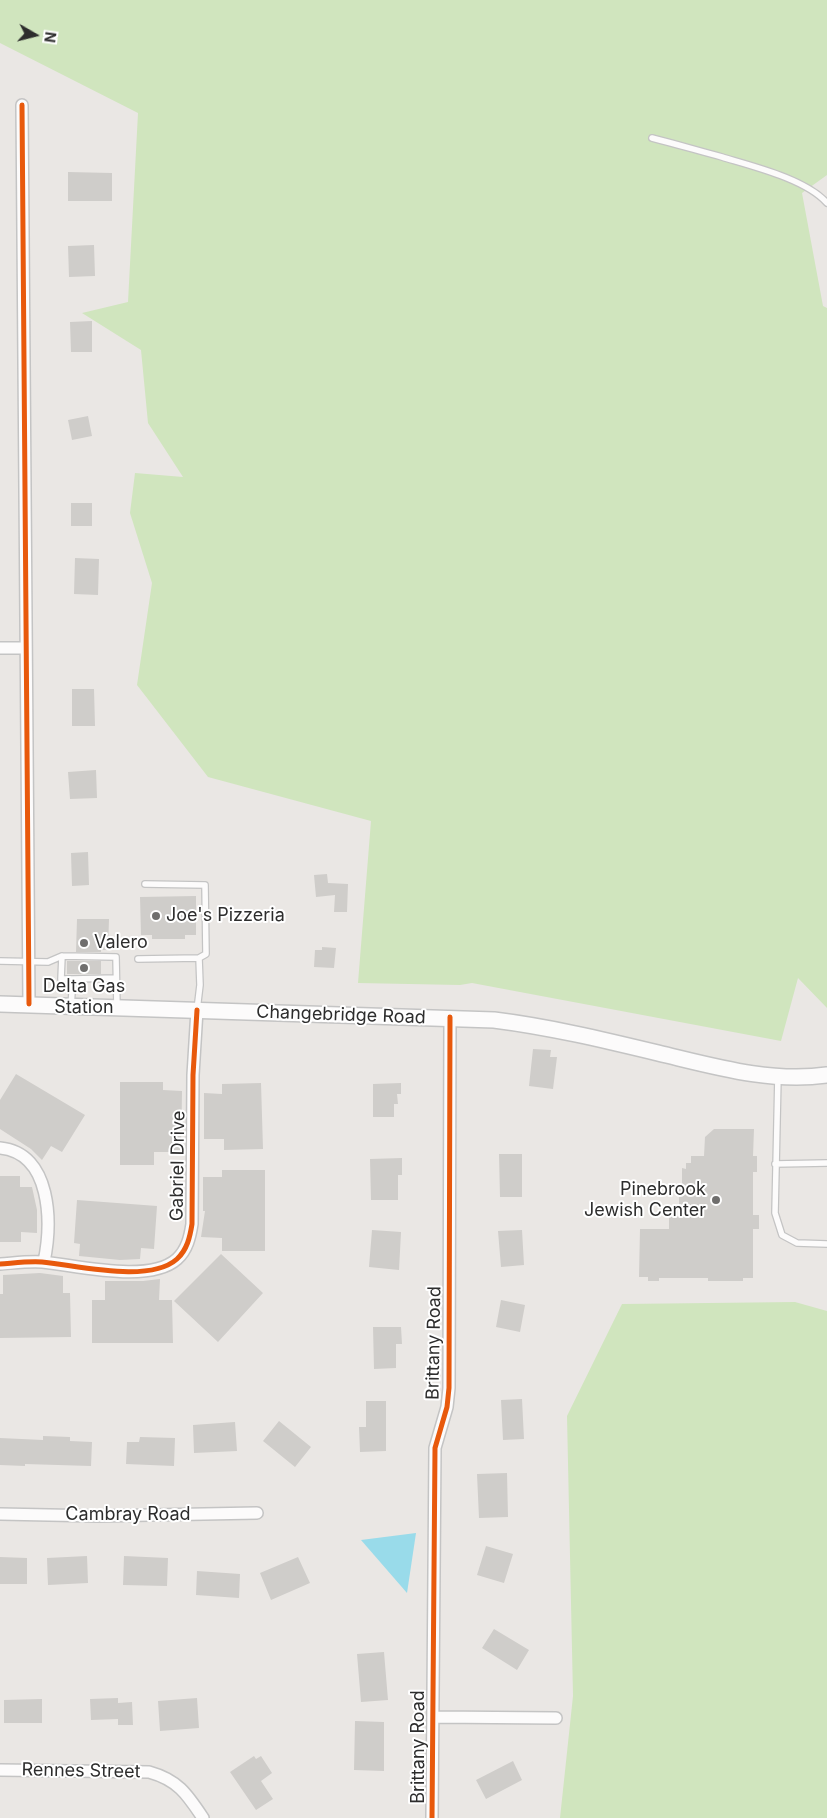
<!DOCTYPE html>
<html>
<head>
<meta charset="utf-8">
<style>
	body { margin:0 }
	#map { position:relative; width:827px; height:1818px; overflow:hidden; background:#eae7e4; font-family:Inter,sans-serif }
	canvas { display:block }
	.north { position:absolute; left:10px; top:10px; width:50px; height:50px; -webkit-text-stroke:4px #fff; paint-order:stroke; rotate:98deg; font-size:14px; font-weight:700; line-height:20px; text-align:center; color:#2d2d2d }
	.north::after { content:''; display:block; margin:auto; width:18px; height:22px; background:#2d2d2d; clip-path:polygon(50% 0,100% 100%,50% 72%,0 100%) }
</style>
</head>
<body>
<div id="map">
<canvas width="827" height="1818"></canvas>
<div class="north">N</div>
</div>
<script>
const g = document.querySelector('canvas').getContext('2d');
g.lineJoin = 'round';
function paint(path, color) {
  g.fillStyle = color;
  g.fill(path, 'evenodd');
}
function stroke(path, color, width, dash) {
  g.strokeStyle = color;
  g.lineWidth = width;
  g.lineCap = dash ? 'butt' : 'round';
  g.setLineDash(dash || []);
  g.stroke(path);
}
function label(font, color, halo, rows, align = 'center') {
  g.font = font + ' Inter,sans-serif';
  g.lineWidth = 4;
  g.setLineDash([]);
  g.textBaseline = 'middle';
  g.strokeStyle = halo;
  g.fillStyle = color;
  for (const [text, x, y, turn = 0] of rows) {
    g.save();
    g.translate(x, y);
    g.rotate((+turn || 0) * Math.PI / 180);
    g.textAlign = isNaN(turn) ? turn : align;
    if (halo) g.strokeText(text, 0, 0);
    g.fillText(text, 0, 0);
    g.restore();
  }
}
paint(new Path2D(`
	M0,0h827v175l-25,18 21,113 4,2v700l-29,-30 -17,63 -309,-58 -12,2 -102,-2 13,-162 -163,-44 -71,-92 15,-102 -22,-70 5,-40 48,4 -35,-54 -7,-73 -59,-37 46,-11 10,-189 -138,-70z
	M795,1302l32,9v507h-267l13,-122 -6,-280 55,-112z`), '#d0e5be');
paint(new Path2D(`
	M416,1533l-9,60 -46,-53z`), '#99dbea');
paint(new Path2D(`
	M68,172l44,1v28h-44z
	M94,245l1,31 -26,1 -1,-31z
	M92,321v31h-21l-1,-30z
	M88,416l4,20 -20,4 -4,-20z
	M71,503h21v23h-21z
	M75,558l24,1 -1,36 -24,-1z
	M72,689h22l1,37h-23z
	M96,770l1,28 -27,1 -2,-27z
	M88,852l1,33 -17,1 -1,-33z
	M327,874l1,9 20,1 -1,28h-13l1,-17 -19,2 -2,-22z
	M196,896v39h-11v4h-33v-4h-11l-1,-38z
	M77,919h32l-1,31h-7v2h-25z
	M322,947l14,1 -2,20 -20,-1 1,-17h7z
	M67,961h34v13h-34z
	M533,1049l18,1 -1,7h7l-4,32 -24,-3z
	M16,1074l69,41 -23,37 -11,-6 -9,14 -11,-11 -31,-20v-29z
	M120,1082h43v8l19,1 -1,61h-27v13h-34z
	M261,1083l2,66 -39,1v-11h-20v-46l18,1v-10z
	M401,1083v11h-4l1,10h-4v13h-21v-33z
	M714,1129h40l-1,27h4v16h-4v43h6v14h-6v49h-10v3h-35v-3h-49v3h-11v-4h-9l1,-48h29v-13h10v-32h3v-16l4,1v-6h5v-7h13l1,-19z
	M499,1154h23v43h-22z
	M402,1158v17h-4v25h-27l-1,-41z
	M222,1170h43v81h-43v-13l-21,-1 4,-26h-2v-34h19z
	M0,1176h20v11h12l5,23v23l-16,-1v10h-21z
	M77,1200l80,6 -3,43 -13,-1 -1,11 -20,1 -41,-4 1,-12 -6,-1z
	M372,1230l29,2 -2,38 -30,-3z
	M522,1230l2,35 -23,2 -3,-36z
	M221,1254l42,39 -45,49 -44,-41z
	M40,1273l23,3v17h7l1,44 -71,1v-44h3v-19z
	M160,1279l-1,21h13l1,43h-81v-43h13v-19h38z
	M501,1300l24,5 -5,27 -24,-5z
	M373,1327h28l1,17h-6v24l-22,1z
	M522,1399l2,40 -21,1 -2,-40z
	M366,1401h20v50l-26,1 -1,-25h7z
	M279,1421l32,26 -16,20 -32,-26z
	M235,1422l2,29 -43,2 -1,-28z
	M43,1436l27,1v4l22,1 -1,24 -66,-2v2l-25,-1v-27l43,2z
	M140,1437l35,1 -1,28 -48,-2 1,-22h12z
	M507,1473l1,44 -29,1 -2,-44z
	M486,1546l27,8 -9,29 -27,-8z
	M87,1556l1,27 -40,2 -1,-27z
	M124,1556l44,2 -1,28 -44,-1z
	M0,1557l27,1v26h-27z
	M298,1557l12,26 -39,17 -11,-27z
	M197,1571l43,3 -1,24 -43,-3z
	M494,1629l35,21 -12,20 -35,-22z
	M384,1652l4,48 -27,2 -4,-48z
	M118,1698v5l14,-1 1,23h-15v-6l-27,1 -1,-21z
	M197,1698l2,30 -39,3 -2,-30z
	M42,1699v24h-38v-23z
	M355,1721l29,1v49l-30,-1z
	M254,1756l2,3 5,-3 11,17 -11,8 12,18 -17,11 -26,-38z
	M513,1761l9,19 -36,19 -10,-19z`), '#cfcdca');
const lane = new Path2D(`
	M652,138c24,6 47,13 70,19 30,9 84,22 105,46
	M145,884l60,1 1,69 -7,4
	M62,956l-1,23h12l-2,27
	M138,959l61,-1 1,27 -3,25
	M0,961l48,1 14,-6 54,1 1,50
	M73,979l43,-1
	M778,1076l-3,137 7,22 15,8 30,1
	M775,1164l52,-1`);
const street = new Path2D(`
	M22,105l7,899
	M0,648h26
	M0,1148c52,5 52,75 44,114
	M0,1264c14,-1 29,-3 42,-2 34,3 107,22 135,-3 10,-9 13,-22 15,-35l1,-149 4,-65
	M0,1514l98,2 159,-3
	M433,1717l123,1
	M0,1770l149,2c29,8 38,22 54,46
	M432,1818l3,-370 12,-41 2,-19 1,-371`);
const secondary = new Path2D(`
	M0,1004l494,16c56,7 110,20 164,33 55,13 112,30 169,22`);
stroke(lane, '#c4c4c4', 8);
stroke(street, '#c4c4c4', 14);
stroke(secondary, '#c4c4c4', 18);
stroke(lane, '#fcfbfb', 5.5);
stroke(street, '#fcfbfb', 11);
stroke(secondary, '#fcfbfb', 15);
stroke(new Path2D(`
	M22,105l7,899
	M0,1264c14,-1 29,-3 42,-2 34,3 107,22 135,-3 10,-9 13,-22 15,-35l1,-149 4,-65
	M432,1818l3,-370 12,-41 2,-19 1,-371`), '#e8590c', 5);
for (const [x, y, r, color] of [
	[156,916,5,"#6f6e6d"],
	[84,943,5,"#6f6e6d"],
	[84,968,5,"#6f6e6d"],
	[716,1200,5,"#6f6e6d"]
]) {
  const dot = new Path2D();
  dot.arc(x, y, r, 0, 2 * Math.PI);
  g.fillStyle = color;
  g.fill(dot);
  stroke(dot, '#fff', 2);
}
label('18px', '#2d2d2d', '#fff', [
	["Joe's Pizzeria",166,916],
	["Valero",94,943],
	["Delta Gas",84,987,"center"],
	["Station",84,1008,"center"],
	["Pinebrook",706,1190,"right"],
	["Jewish Center",706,1211,"right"]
], 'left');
label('18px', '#2d2d2d', '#fff', [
	["Changebridge Road",341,1015,2],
	["Gabriel Drive",178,1166,-89],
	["Brittany Road",434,1343,-89],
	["Cambray Road",128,1515],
	["Brittany Road",419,1747,-90],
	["Rennes Street",81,1771,1]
]);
</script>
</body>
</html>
